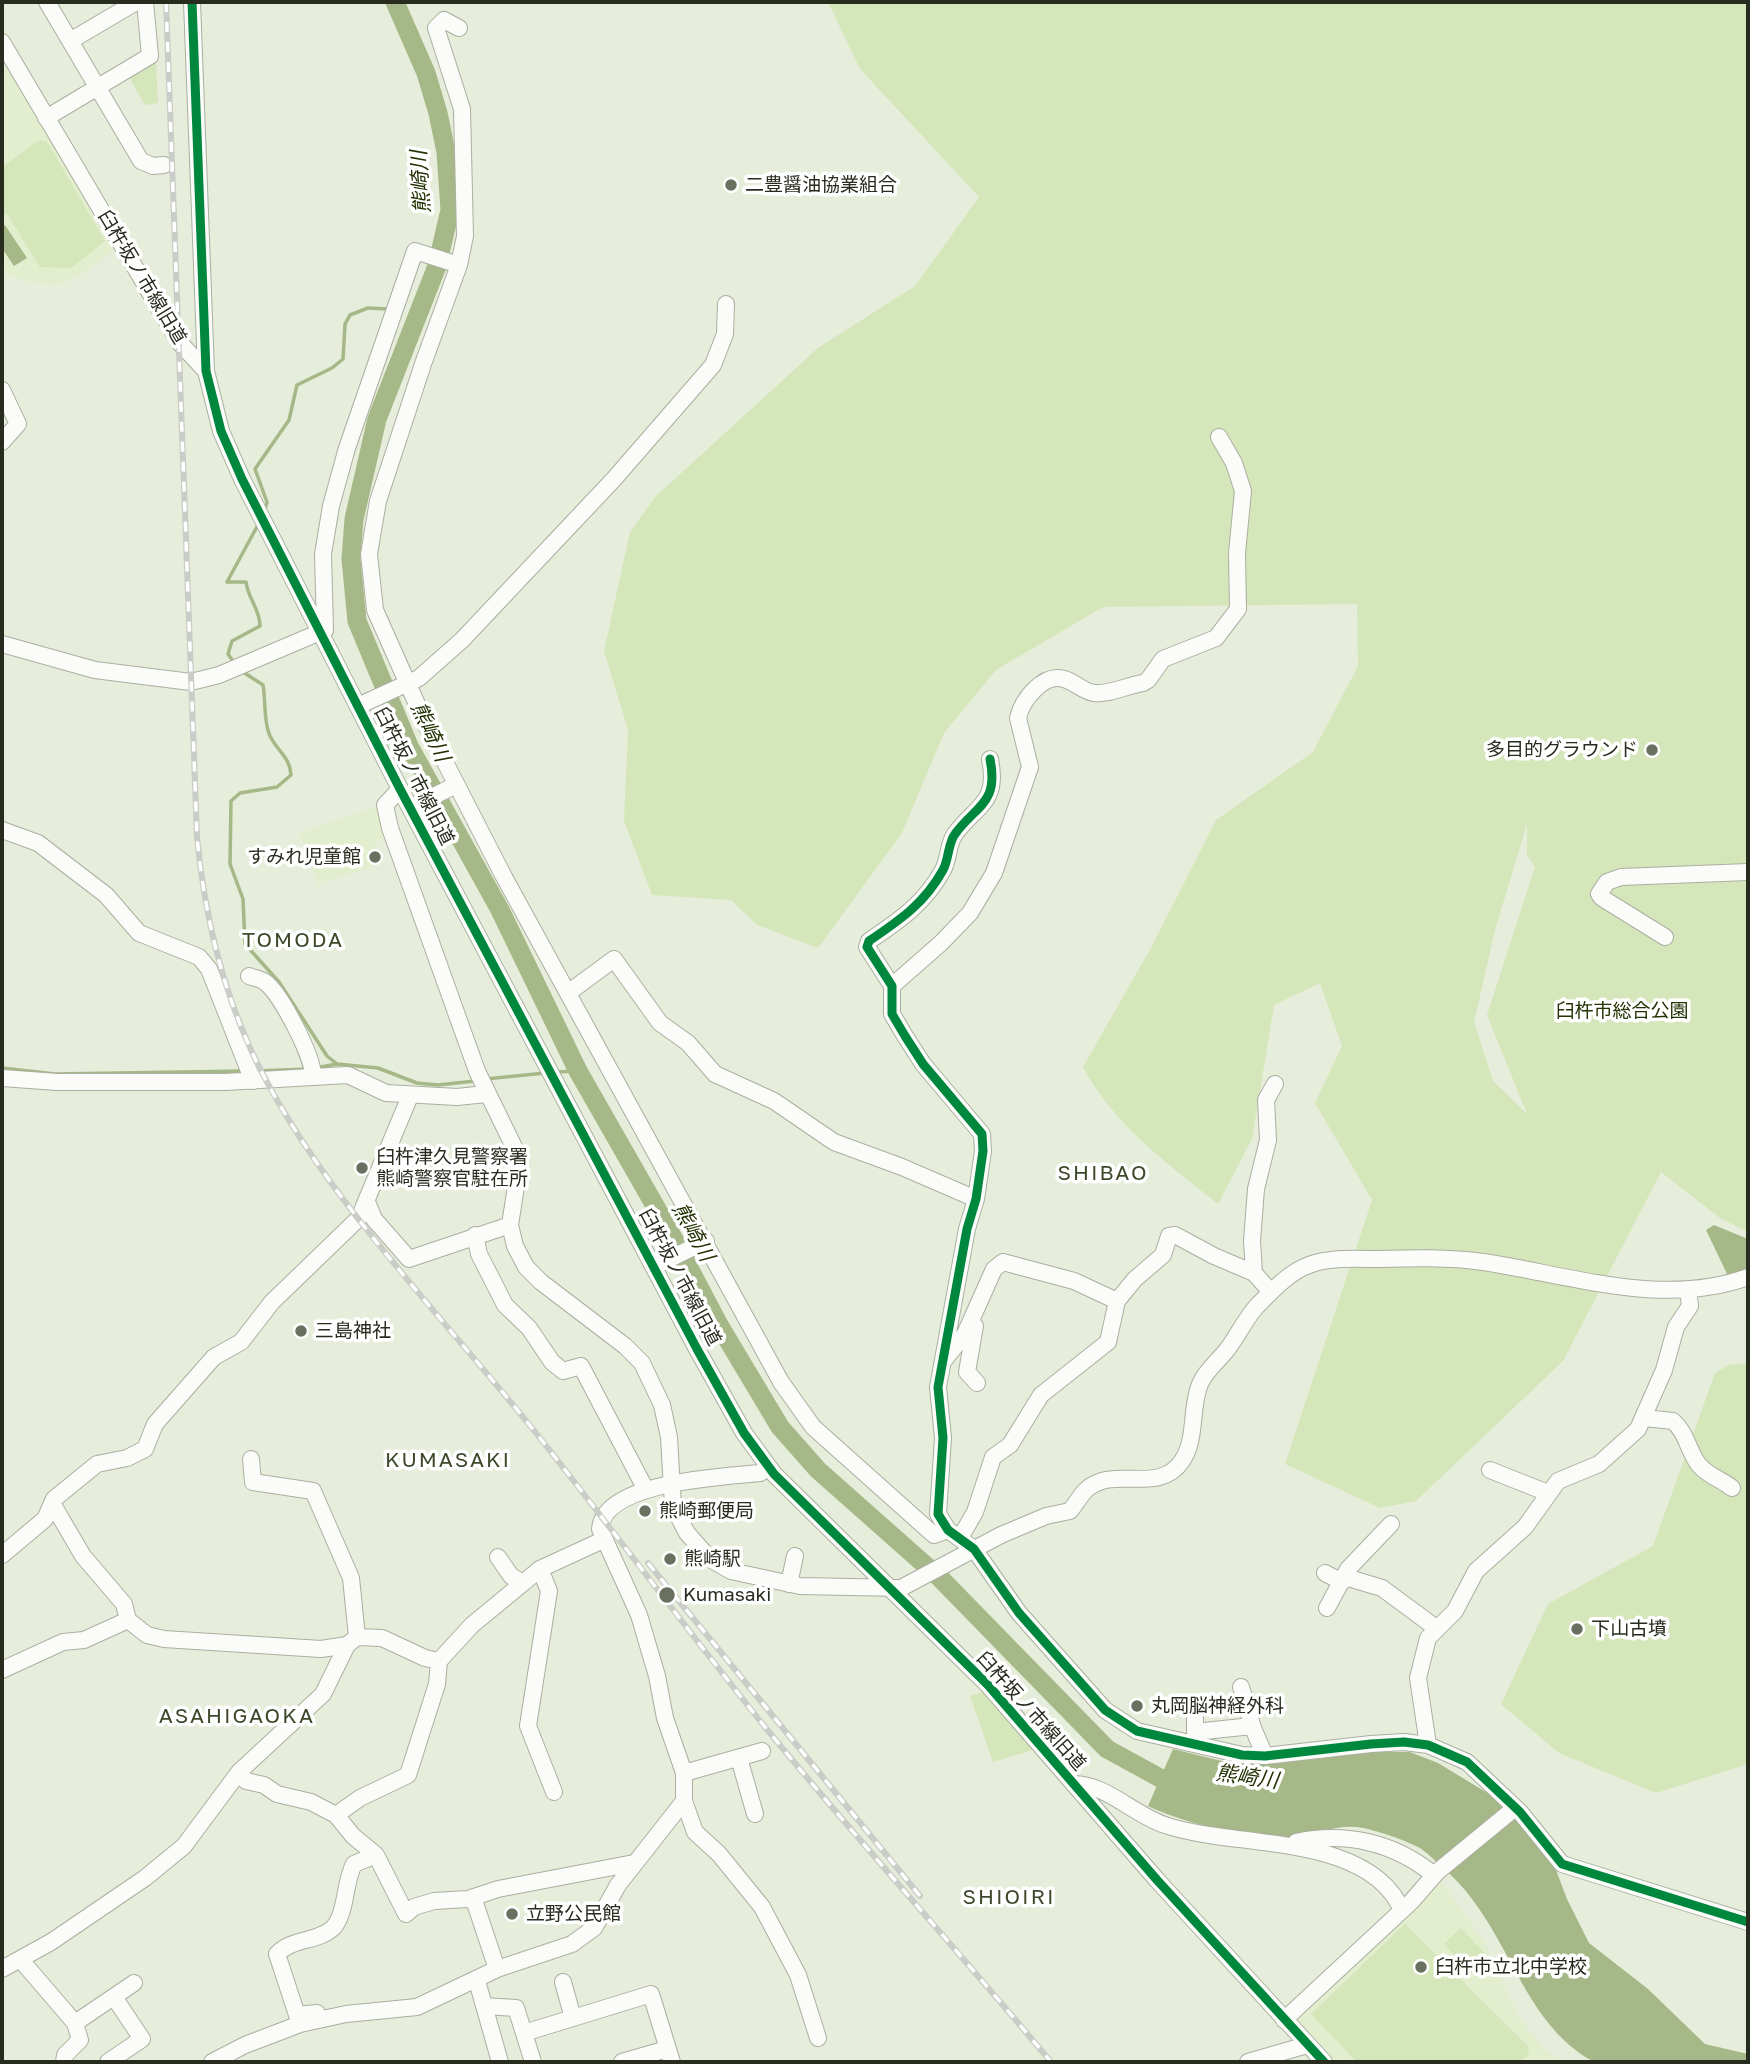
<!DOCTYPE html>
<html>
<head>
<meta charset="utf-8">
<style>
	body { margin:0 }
	#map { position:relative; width:1750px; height:2064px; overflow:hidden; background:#e6edda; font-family:"Golos Text",sans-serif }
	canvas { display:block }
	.frame { position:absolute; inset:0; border:4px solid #272c1f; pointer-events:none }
</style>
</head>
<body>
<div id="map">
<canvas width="1750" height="2064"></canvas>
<div class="frame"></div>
</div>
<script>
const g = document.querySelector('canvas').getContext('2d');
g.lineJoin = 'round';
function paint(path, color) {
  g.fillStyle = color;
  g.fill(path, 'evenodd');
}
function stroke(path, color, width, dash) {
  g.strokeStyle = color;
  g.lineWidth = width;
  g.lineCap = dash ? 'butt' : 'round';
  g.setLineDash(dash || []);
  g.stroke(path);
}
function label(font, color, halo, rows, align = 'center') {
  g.font = font + ' "Golos Text","Noto Sans JP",sans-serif';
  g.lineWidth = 7;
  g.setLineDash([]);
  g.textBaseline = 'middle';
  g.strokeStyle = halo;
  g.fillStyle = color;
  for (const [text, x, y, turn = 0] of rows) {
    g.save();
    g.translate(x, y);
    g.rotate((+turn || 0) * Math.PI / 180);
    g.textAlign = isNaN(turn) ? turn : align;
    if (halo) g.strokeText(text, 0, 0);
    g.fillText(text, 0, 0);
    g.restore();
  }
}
paint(new Path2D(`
	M2,60l113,189 -36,27 -22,9 -30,-3 -25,-11z
	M378,806l9,31 -13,6 9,20 -65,21 -19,-51z
	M1440,1880l44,61 36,78 25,31 18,12h-230l-41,-42z`), '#e2eece');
paint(new Path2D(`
	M828,2h920v1230l-28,-14 -59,-46 -98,189 -147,140 -36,7 -95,-44 87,-264 -57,-97 27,-57 -22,-63 -46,22 -22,134 -34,65c-49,-39 -106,-81 -135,-137l69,-121 64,-126 97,-68 45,-86 -1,-62 -254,3 -107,63 -52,63 -42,100 -84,115 -61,-23 -26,-25 -79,-5 -28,-74 4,-91 -24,-79 26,-119 25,-35 163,-149 97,-62 64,-89 -119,-128zM1527,824v31l8,12 -48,148 40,99 -34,-33 -19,-59 21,-92z
	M151,61l5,1 2,41 -13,2 -17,-30z
	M40,140l7,2 58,99 -34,27 -31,-1 -33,-53 -5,1v-48z
	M1748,1363v401l-92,29 -97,-40 -58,-49 47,-100 105,-58 62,-173 14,-8z
	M982,1692l54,57 -43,13 -23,-66z
	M1405,1924l124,123 -1,8 -8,7h-163l-46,-48z
	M1461,1928l28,30 -18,16 -27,-30z`), '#d6e6bb');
paint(new Path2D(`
	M5,225l22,33 -13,8 -12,-18v-21z
	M1714,1225l34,14v30l-19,9 -23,-48z
	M1173,1749l49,12 29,1 68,-3 40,-7h51l28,11 61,37 28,26 26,36 14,37 22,44 59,46 57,55 43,10v8h-154c-76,-41 -84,-138 -152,-195 -7,-6 -16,-16 -24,-20 -13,-7 -48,-19 -62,-20 -27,-2 -56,13 -84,12 -28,-1 -99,-20 -124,-33z`), '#a6b887');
stroke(new Path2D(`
	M265,509l2,-7 -12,-33 34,-49 8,-35 35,-17 11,-9 2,-35 5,-9 18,-7 20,1
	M235,664l-7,-10 4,-13 28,-15c0,-17 -12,-27 -14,-44h-19l32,-59
	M243,672l20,13c3,15 0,36 7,51 8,16 20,21 21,39l-14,12 -37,6 -9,8 -1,63 13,35 2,45 34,38 48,74 10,8
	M2,1068l53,6 190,-3
	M315,1068l22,-4 41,4 39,15 21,2 37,-4
	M256,1071l52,-2
	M556,1072l22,-1
	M486,1079l59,-6`), '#a6b887', 3.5);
stroke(new Path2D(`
	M395,2l31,71 12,40 8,39 4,58 -13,56 -60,153 -23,100 -3,40 6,62 52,125 91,164 78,161 92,161 49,93 61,102 38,43 123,109 166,170 53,29 24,9`), '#a6b887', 19);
const minor = new Path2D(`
	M47,2l94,159 12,5 11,-1
	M192,2l14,369 15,60 21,48 158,310 297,560 47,84 30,41 214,211 169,195 167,182
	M459,28l-15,-8 -8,8 26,81 3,127 -6,29 -36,99 -45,137 -9,53 6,56 53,119 75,146 278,507 32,45 121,108 14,-5
	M70,41l66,-39
	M2,42l177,300 27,29
	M46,118l104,-62 -5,-54
	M2,390l16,34 -16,18
	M2,644l93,26 96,12 28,-7 106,-45 -2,-76 8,-48 16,-58 68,-197 44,14
	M358,706l61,-28 43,-38 152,-161 99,-114 12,-31 1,-30
	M990,759c9,45 -14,46 -35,75 -7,9 -6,25 -12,36 -18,33 -43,50 -74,71l-2,6 25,39v28l13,22 18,28 59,70 1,17 -7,48 -9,30 -29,158 5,51 -5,76 10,16 26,19 45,64 86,97 32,21 105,24 23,1 106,-12 33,-2 24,3 39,17 53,50 42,52 186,58
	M400,789l-15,16 5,23 87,243 38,78 2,31 -7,45 5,21 11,21 15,15 84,64 17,17 20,42 7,32 4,69 14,27 23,26 21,12 69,15 101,2 100,-53 45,-19 24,-5c5,-6 10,-15 16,-21 28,-26 72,6 96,-29 15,-22 8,-53 18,-77 6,-14 17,-22 26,-33 11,-14 18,-30 30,-44 15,-15 33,-35 53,-42 21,-8 47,-6 69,-6 35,-1 70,-2 105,3 87,13 180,46 265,15
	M410,808l46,-23
	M2,830l36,13 68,52 33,38 60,24 10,12 44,112
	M1665,937l-63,-39 -3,-4 8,-12 14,-5 127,-5
	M249,976c5,2 12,3 16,6 16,12 48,74 48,94
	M892,986l49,-43 29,-30 24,-40 36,-106 -12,-49c4,-18 25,-45 46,-39 11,3 20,13 30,14 15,2 34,-8 49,-10l5,-3 15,-21 53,-21 22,-29 -1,-56 6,-62 -9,-28 -15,-26
	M568,993l46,-34 46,64 28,20 27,31 59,27 60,41 68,25 74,32
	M2,1078l55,4h168l123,-7 38,18 71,4 29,-3
	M367,1202l7,17 35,40 101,-34
	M475,1235l4,19 26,51 24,23 23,34 11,9 18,-5 65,124
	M655,1266l51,-25
	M1254,1273l-2,-32 4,-52 12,-49 -2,-40 9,-16
	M975,1326l-8,46 10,11
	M945,1359l20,-25 29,-65 9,-7 71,19 43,20
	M1644,1418l29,3c14,12 15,30 26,44 9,11 22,14 33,23
	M251,1459l2,23 60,9 38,87 6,59
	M768,1467l-8,6c-36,4 -156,8 -160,56l39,86 18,61 8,42 19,55v28l11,31 24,22 43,53 36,68 20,63
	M1490,1470l58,23
	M52,1503l31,53 41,48 4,16
	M960,1538l15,-26 18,-55 17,-12 31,-50 67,-53 9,-41 18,-22 28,-24 6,-19 6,-1 39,21 40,17 17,19
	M2,1555l43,-36 9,-20 43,-35 30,-6 18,-9 10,-25 59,-67 27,-15 31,-40 87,-84 51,-122
	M498,1557l13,19 12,7
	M540,1569l9,22 -21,135 26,66
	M1325,1573l17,9
	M1345,1577l37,11 54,40
	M789,1584l6,-28
	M1327,1608l21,-39 43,-45
	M2,1670l61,-28 21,-2 44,-20 19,15 17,4 157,10 26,-4
	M1241,1687l12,41 12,28
	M1195,1708v24l57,-6
	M1428,1745l-10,-67 10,-40 27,-27 21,-40 49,-44 33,-46 41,-17 39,-35 26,-59 12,-43 14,-21 -2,-16
	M739,1758l16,56
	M239,1772l7,9 18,4 13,9 34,8 25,13 17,21 23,19 30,59 8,-7 20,-6 34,-2 30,-10 136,-26
	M684,1773l78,-22
	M1074,1784c32,0 60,31 91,41 70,24 202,7 237,85
	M336,1815l24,-17 48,-23 29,-91 2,-23 33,-36 68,-56 63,-29
	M1296,1842c50,-11 99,1 138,33
	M473,1897l24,72
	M20,1959l55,64 5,17 -15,15 -1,7
	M2,1969l49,-27 94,-64 39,-32 55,-74 84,-78 24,-49 10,-8 25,1 43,20 14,3
	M477,1981l23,81
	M563,1982l10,36
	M484,2006l32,2 17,54
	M317,2013l-20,2 -20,-61c15,-16 41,-12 56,-26 14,-15 11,-46 21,-64l22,-9
	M1284,2020l127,-118 26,-30 78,-64
	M75,2023l59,-40
	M524,2033l127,-39 21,68
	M108,2062l34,-23 -28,-42
	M212,2062l33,-17 55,-21 46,-10 71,-7 80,-38 75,-25 22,-16 24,-43 66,-84
	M622,2062l45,-13
	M1248,2062l59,-17`);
stroke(minor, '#aaafa0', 18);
stroke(minor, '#fbfcf9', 16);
const rail = new Path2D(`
	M166,2l31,835c7,73 23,145 54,213 63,137 190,264 285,383 77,97 151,197 229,294 93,114 192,222 286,335
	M648,1563l272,333`);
stroke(rail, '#caccc7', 6);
stroke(rail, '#fff', 3.5, [10]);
stroke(new Path2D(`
	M192,2l14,369 15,60 21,48 158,310 297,560 47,84 30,41 214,211 169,195 167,182
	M990,759c9,45 -14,46 -35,75 -7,9 -6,25 -12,36 -18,33 -43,50 -74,71l-2,6 25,39v28l13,22 18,28 59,70 1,17 -7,48 -9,30 -29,158 5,51 -5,76 10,16 26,19 45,64 86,97 32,21 105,24 23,1 106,-12 33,-2 24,3 39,17 53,50 42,52 186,58`), '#00873e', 9);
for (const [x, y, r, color] of [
	[731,185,7,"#6a7060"],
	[1652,750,7,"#6a7060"],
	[375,857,7,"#6a7060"],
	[362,1168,7,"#6a7060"],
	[301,1331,7,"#6a7060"],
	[645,1511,7,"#6a7060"],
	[670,1559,7,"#6a7060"],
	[667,1595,9,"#6a7060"],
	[1577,1629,7,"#6a7060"],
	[1137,1706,7,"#6a7060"],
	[512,1914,7,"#6a7060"],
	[1421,1967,7,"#6a7060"]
]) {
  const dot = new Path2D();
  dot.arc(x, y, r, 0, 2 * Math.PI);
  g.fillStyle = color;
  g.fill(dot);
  stroke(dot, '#fff', 2.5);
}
label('19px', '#272c1f', '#fff', [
	["二豊醤油協業組合",745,185],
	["多目的グラウンド",1638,750,"right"],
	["すみれ児童館",361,857,"right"],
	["臼杵津久見警察署",376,1157],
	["熊崎警察官駐在所",376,1179],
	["三島神社",315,1331],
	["熊崎郵便局",659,1511],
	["熊崎駅",684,1559],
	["Kumasaki",683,1595],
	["下山古墳",1591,1629],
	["丸岡脳神経外科",1151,1706],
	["立野公民館",526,1914],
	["臼杵市立北中学校",1435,1967]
], 'left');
label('19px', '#272c1f', '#fff', [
	["臼杵坂ノ市線旧道",142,277,59],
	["臼杵坂ノ市線旧道",414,776,63],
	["臼杵坂ノ市線旧道",680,1277,62],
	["臼杵坂ノ市線旧道",1031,1711,48]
]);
label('19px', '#263405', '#fff', [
	["臼杵市総合公園",1622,1011]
]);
label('italic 21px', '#243203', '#fff', [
	["熊崎川",421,182,-94],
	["熊崎川",430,732,65],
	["熊崎川",693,1232,61],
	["熊崎川",1247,1777,8]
]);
g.letterSpacing = '2px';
label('21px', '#3e492c', '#fff', [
	["TOMODA",293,940],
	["SHIBAO",1103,1173],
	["KUMASAKI",448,1460],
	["ASAHIGAOKA",237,1716],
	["SHIOIRI",1009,1897]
]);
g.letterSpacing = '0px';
</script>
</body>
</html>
